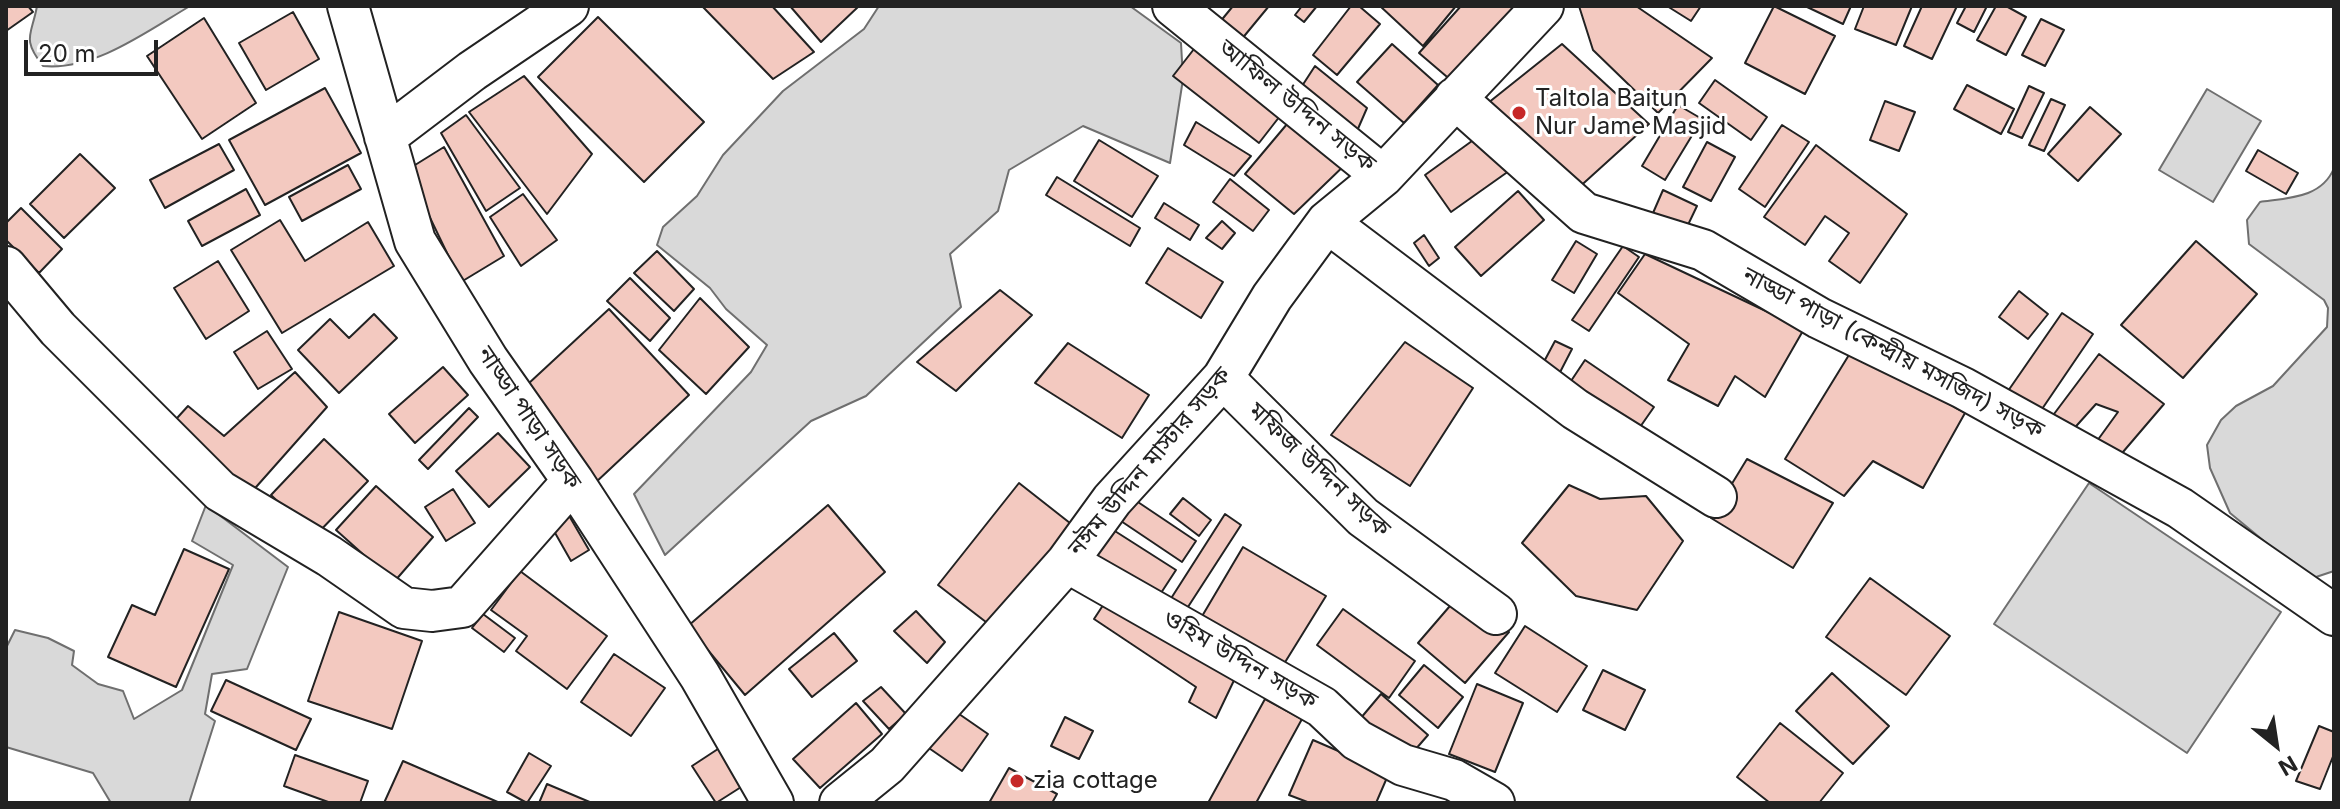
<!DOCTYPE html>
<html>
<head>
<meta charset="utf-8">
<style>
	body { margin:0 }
	#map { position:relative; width:2340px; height:809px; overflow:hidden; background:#fff; font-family:Inter,sans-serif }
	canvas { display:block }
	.frame { position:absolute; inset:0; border:8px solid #222; pointer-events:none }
	.north { position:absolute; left:2236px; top:705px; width:80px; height:80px; -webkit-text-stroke:6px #fff; paint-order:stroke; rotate:150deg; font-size:22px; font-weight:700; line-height:32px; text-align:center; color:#222 }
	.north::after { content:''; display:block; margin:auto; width:28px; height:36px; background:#222; clip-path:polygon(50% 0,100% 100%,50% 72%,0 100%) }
	.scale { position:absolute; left:24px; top:40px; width:134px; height:36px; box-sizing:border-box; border:4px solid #222; border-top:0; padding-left:10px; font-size:24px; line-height:28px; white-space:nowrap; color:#222; -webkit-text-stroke:6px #fff; paint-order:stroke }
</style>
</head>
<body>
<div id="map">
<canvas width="2340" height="809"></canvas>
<div class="frame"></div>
<div class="north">N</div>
<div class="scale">20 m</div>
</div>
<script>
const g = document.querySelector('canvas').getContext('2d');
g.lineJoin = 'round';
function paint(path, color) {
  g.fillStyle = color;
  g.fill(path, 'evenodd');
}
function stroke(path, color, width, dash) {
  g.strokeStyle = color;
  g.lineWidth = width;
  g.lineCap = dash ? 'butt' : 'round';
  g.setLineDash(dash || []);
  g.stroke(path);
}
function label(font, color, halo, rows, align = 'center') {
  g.font = font + ' Inter,"Noto Sans Bengali",sans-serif';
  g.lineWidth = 6;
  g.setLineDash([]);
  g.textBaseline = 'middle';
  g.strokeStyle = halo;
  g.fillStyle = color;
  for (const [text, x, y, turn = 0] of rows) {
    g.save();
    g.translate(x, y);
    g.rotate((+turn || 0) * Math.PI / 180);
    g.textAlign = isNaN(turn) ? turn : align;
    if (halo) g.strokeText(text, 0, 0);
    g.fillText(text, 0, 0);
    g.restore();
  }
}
const water = new Path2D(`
	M37,6h153c-44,26 -96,65 -147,60 -22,-28 -11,-31 -6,-60z
	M879,6h251l51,37 2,36 -13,84 -87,-37 -74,44 -11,41 -48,43 11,53 -95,89 -55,25 -146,134 -31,-61 117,-122 16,-27 -41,-36 -16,-21 -53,-43 6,-18 34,-31 26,-41 60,-64 81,-62z
	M2207,89l54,32 -48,81 -54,-32z
	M2334,168v403l-24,8 -80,-66 -20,-45 -3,-23 14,-25 15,-14 37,-20 54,-59 1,-19 -4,-8 -75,-56 -2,-24 13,-18c28,-4 62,-4 74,-34z
	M2089,483l192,129 -94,141 -193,-129z
	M206,505l82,62 -41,102 -35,5 -7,40 10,7 -26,82h-78l-18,-30 -87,-26v-99l9,-18 33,8 26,13 -2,14 26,19 25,7 11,28 48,-29 51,-125 -41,-24z`);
paint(water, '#d9d9d9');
stroke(water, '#6f6f6f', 2);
const building = new Path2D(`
	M6,6h22l5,6 -27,19z
	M702,6h70l42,46 -41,27z
	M790,6h69l-38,36z
	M1233,6h36l-33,40 -21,-18z
	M1302,6h15l-13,16 -9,-7z
	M1351,6h8l21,18 -43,51 -24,-20z
	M1380,6h76l-33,40z
	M1461,6h59l-67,76 -34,-29z
	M1579,6h57l76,52 -54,55 -65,-63z
	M1667,6h34l-10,15z
	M1774,6l61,30 -30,58 -60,-31z
	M1805,6h46l-8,18z
	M1864,6h48l-16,39 -41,-16z
	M1922,6h35l-25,53 -28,-13z
	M1966,6h21l-13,26 -17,-9z
	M1996,6h10l20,11 -20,38 -29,-15z
	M293,12l26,47 -53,31 -27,-47z
	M598,17l106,105 -60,60 -106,-105z
	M204,18l52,85 -54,36 -55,-83z
	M2041,19l23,11 -19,36 -23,-11z
	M1201,40l86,67 -28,36 -86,-67z
	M1392,44l46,41 -34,38 -47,-41z
	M1562,44l87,80 -74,67 -97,-80z
	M1315,66l52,42 -10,23 -55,-45z
	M524,76l68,78 -45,60 -78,-102z
	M1715,80l52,37 -16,23 -52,-37z
	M1967,85l47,24 -13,25 -47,-25z
	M2029,86l15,7 -22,45 -14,-6z
	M325,88l36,65 -96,52 -36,-65z
	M2051,99l14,6 -21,46 -15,-6z
	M1885,101l30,11 -16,39 -29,-11z
	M1678,105l24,14 -37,61 -23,-14z
	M2090,107l31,27 -43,47 -30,-27z
	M1298,111l55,46 -59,57 -49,-40z
	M466,115l54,73 -34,23 -45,-78z
	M1196,122l55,34 -17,20 -50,-31z
	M1782,125l27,17 -44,65 -26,-18z
	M1483,133l33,33 -65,46 -26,-37z
	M1099,140l59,36 -26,41 -58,-36z
	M1707,142l28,15 -24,44 -28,-14z
	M219,144l15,26 -69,38 -15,-28z
	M1816,145l91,69 -47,69 -31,-22 20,-28 -24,-17 -20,29 -41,-28z
	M444,147l60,109 -43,26 -54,-112z
	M2258,150l40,23 -12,21 -40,-23z
	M80,154l35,34 -51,50 -34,-34z
	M348,165l13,24 -59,32 -13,-24z
	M1057,177l83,51 -10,18 -84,-51z
	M1230,179l39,31 -16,21 -40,-29z
	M246,189l14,26 -58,31 -14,-25z
	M1663,190l34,16 -11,23 -33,-16z
	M1518,191l26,29 -63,56 -26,-29z
	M523,194l34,46 -36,26 -31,-49z
	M1164,203l35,22 -9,15 -35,-22z
	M21,208l41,41 -23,24 -33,-33v-17z
	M280,220l25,41 63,-39 26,44 -112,67 -51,-83z
	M1222,221l13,12 -13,16 -16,-11z
	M1424,235l15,23 -10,8 -15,-23z
	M1576,241l21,13 -23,39 -22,-13z
	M2196,241l61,53 -74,84 -62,-53z
	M1623,246l16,11 -50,74 -17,-11z
	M1168,248l55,34 -22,36 -55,-35z
	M657,251l37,38 -20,22 -40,-38z
	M1645,254l159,75 -39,68 -30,-21 -17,30 -50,-26 21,-36 -71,-51z
	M218,261l31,50 -43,28 -32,-51z
	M630,278l40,40 -20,23 -43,-40z
	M1000,290l32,25 -76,76 -39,-29z
	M2019,291l29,23 -20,25 -29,-22z
	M700,298l49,49 -43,47 -47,-44z
	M609,309l80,86 -95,89 -66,-100z
	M2062,313l31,21 -53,78 -32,-21z
	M374,314l23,24 -58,55 -41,-43 32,-31 19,19z
	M267,331l25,38 -34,20 -24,-37z
	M1555,341l17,8 -16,31 -17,-9z
	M1405,342l68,46 -63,98 -79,-51z
	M1068,343l81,52 -27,43 -87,-55z
	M1852,350l113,63 -42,75 -50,-27 -29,35 -59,-37z
	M2099,354l65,50 -47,55 -20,-18 21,-29 -22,-8 -26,29 -19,-15z
	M1585,360l69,47 -23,33 -68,-47z
	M443,367l25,28 -53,48 -26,-29z
	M295,372l32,35 -78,88 -81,-67 20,-22 36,30z
	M469,408l9,9 -50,52 -9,-9z
	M498,433l32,34 -41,40 -33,-36z
	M324,439l44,42 -54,56 -43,-42z
	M1747,459l86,44 -40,65 -82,-50z
	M1019,483l56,44 -80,102 -57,-44z
	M1569,485l31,14 46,-3 37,45 -46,69 -61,-14 -54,-53z
	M376,486l57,51 -39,45 -58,-52z
	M453,489l22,34 -29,18 -21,-34z
	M1123,492l73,49 -14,21 -73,-49z
	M1183,498l28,22 -12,16 -29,-22z
	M828,505l57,67 -140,123 -57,-69z
	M564,507l25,43 -18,11 -25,-44z
	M1225,514l16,11 -55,85 -16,-10z
	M1107,526l69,44 -17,26 -69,-44z
	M1243,547l83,49 -47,76 -81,-49z
	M184,549l45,20 -53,118 -68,-30 24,-52 23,10z
	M520,571l87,65 -40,53 -51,-38 11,-15 -36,-26z
	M1870,578l80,58 -44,59 -80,-58z
	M1113,590l125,82 -22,46 -27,-16 7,-15 -102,-68z
	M1462,592l47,40 -44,51 -47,-40z
	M1343,609l72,52 -26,37 -72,-53z
	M916,611l29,31 -18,21 -33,-32z
	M339,612l83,29 -30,88 -84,-28z
	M483,614l32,24 -11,14 -32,-24z
	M1525,626l62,40 -30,46 -62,-39z
	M834,633l23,28 -45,36 -23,-28z
	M614,654l51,34 -34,48 -50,-34z
	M1424,665l39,32 -25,31 -39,-33z
	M1603,670l42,20 -20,40 -42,-20z
	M1832,673l57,53 -36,38 -57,-53z
	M226,680l85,39 -15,31 -85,-39z
	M1477,684l46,19 -28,69 -46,-18z
	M881,687l25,27 -17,15 -26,-28z
	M1381,694l47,41 -20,23 -48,-39z
	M1265,699l37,20 -46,84h-48z
	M856,703l26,31 -62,54 -27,-29z
	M949,707l39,27 -26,37 -39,-27z
	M1065,717l28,14 -14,28 -28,-13z
	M1780,723l63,50 -24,30h-49l-33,-26z
	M2319,726l15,6v22l-14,35 -24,-8z
	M1313,740l76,33 -13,30h-66l-21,-8z
	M724,745l25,37 -33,21 -24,-37z
	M529,753l22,13 -24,37 -20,-11z
	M295,755l73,26 -8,22h-29l-47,-17z
	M403,761l97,42h-116z
	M1009,768l48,26 -5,9h-63z
	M547,784l45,19h-53z`);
paint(building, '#f3c9c0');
stroke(building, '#222', 2);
const minor = new Path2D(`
	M348,6l67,235 73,119 85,121 127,195 73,127
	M1173,6l210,170
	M1455,98l129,115 119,37 116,68 144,70 217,120 154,107
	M385,137l87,-66 96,-65
	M1327,222l248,187 141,88
	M6,267l52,62 162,162 109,65 75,52 28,3 30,-4 111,-126
	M1223,378l140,139 133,97
	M1067,562l255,145 35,33 46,25 51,15 40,23
	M840,803l47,-38 180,-203 45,-62 111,-122 49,-81 55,-75 56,-46 160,-170`);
stroke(minor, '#222', 44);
stroke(minor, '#fff', 40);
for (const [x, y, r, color] of [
	[1519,113,8,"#c62828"],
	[1017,781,8,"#c62828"]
]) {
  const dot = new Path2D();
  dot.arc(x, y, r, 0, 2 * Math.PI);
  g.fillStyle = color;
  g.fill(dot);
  stroke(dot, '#fff', 3);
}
label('24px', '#222', '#fff', [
	["Taltola Baitun",1535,99],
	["Nur Jame Masjid",1535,127],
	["zia cottage",1033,781]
], 'left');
label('24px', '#222', '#fff', [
	["আফিল উদ্দিন সড়ক",1297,106,39],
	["নাড্ডা পাড়া (কেন্দ্রীয় মসজিদ) সড়ক",1893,353,28],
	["নাড্ডা পাড়া সড়ক",529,418,56],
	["নঈম উদ্দিন মাস্টার সড়ক",1150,462,-50],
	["মফিজ উদ্দিন সড়ক",1319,470,43],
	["ওহিম উদ্দিন সড়ক",1240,660,30]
]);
</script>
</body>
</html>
